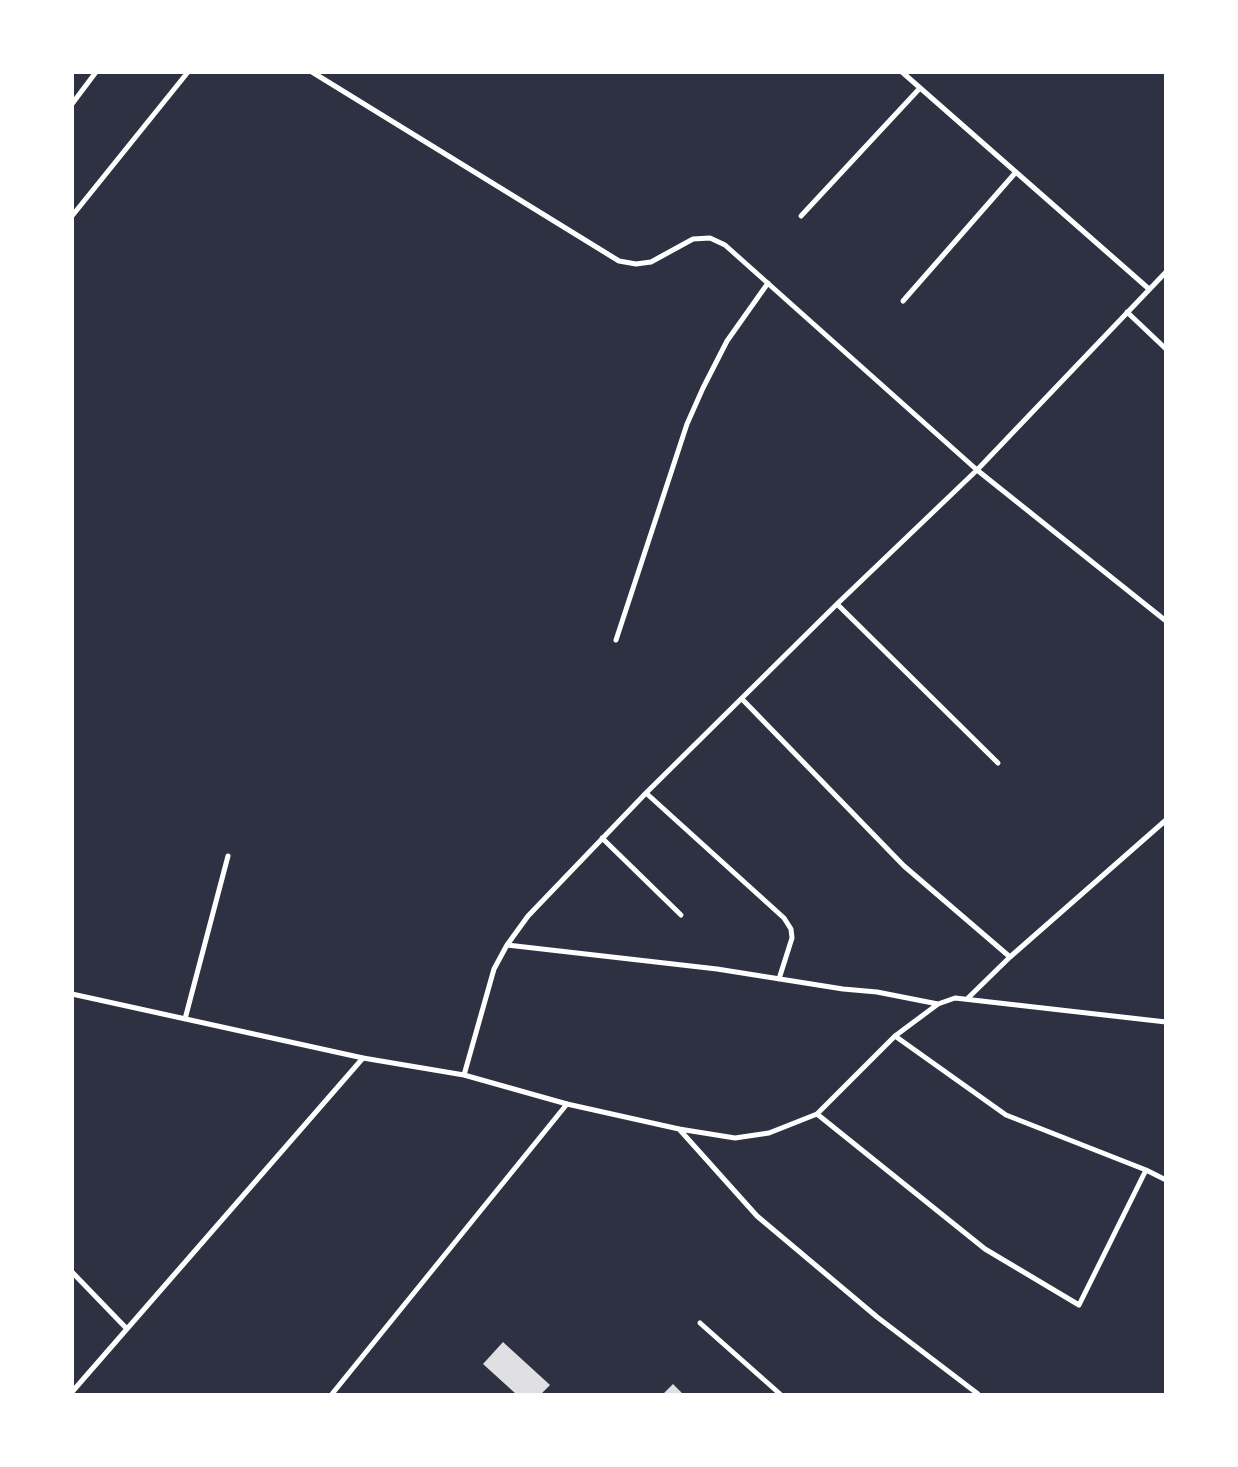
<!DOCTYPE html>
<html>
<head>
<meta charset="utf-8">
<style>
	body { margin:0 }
	#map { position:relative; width:1238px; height:1467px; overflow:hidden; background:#2d3142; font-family:"IBM Plex Serif",serif }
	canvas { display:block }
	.frame { position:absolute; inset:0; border:74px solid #fff; pointer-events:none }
</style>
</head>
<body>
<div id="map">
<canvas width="1238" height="1467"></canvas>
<div class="frame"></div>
</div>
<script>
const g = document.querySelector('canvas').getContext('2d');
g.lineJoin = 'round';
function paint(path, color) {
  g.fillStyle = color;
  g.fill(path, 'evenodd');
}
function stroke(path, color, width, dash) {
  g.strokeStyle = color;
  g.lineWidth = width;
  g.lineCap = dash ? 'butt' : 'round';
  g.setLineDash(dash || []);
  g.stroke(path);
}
paint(new Path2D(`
	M503,1342l47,43 -9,9h-25l-33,-30z
	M673,1384l10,10h-20z`), '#e0e0e3');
stroke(new Path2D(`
	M312,72l307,189 17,3 15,-2 42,-23 17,-1 15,7 252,225 189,-198
	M902,72l247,217
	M72,104l24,-32
	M72,216l116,-144
	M801,216l119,-128
	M903,301l113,-129
	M1127,312l39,37
	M837,604l161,159
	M616,640l71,-216 16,-36 24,-47 41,-58
	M742,699l162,167 106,91
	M646,793l138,125 7,11 1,9 -13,41
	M602,838l79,77
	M507,945l210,24 126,20 34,3 61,12
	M72,994l291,64 101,17 103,29 112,25 56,9 34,-5 48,-19 78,-78 43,-32 17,-6 211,24
	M967,999l43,-42 156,-137
	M185,1019l43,-163
	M895,1036l111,79 140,55 20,10
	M464,1075l30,-106 13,-24 21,-29 118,-123 191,-189 140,-134 189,151
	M817,1114l168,135 94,56 67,-135
	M679,1129l78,87 120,101 101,77
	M72,1272l55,57
	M700,1323l80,71
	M72,1392l291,-334
	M332,1394l235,-290`), '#fff', 5);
</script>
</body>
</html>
